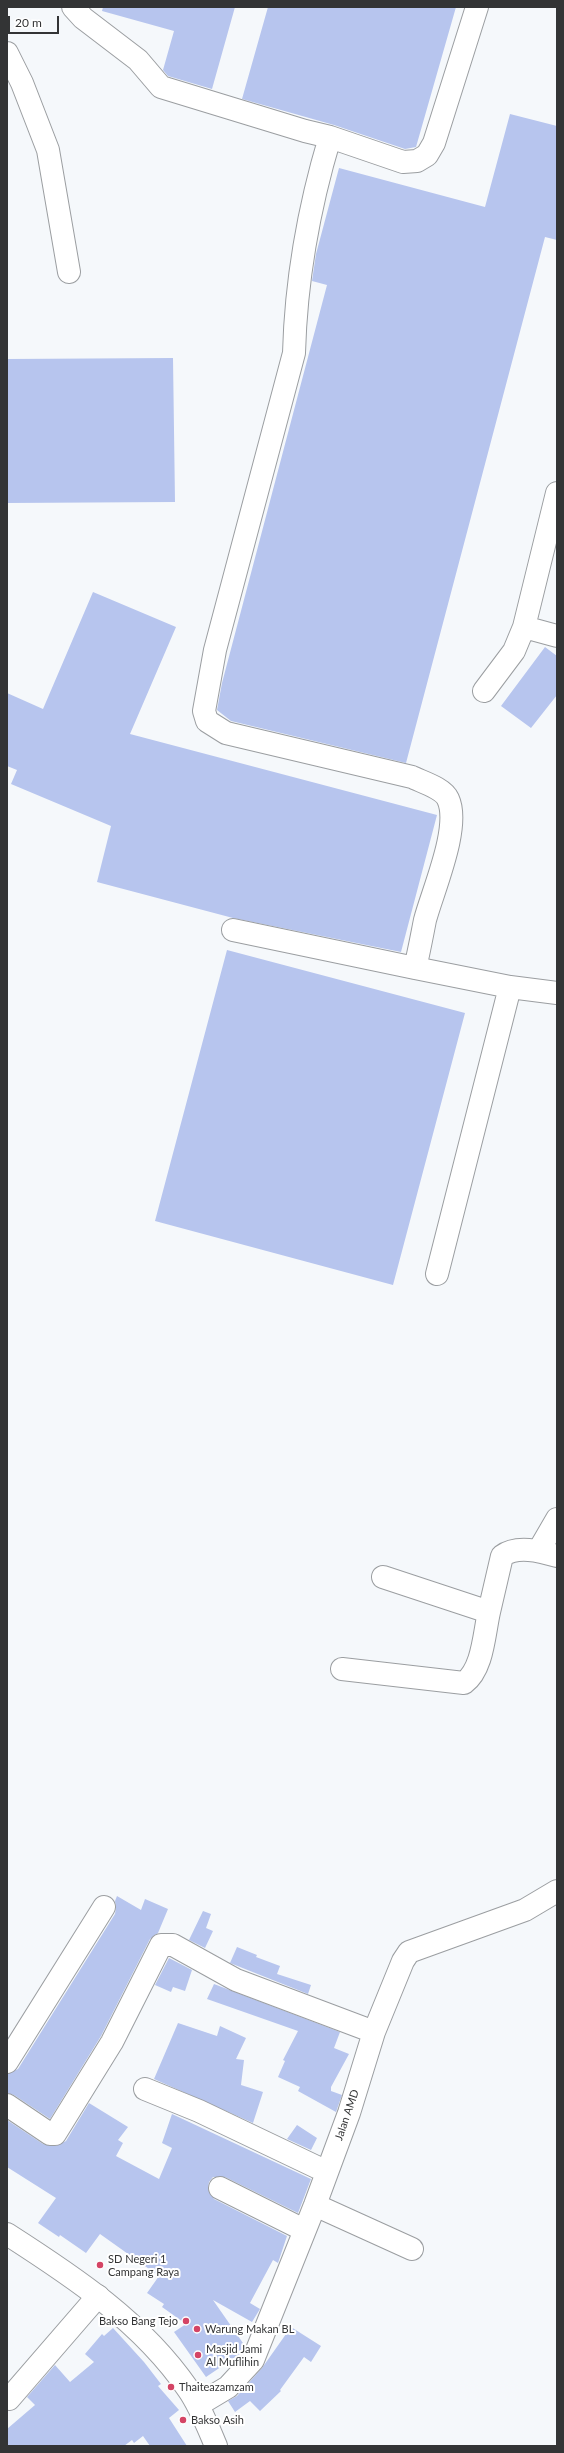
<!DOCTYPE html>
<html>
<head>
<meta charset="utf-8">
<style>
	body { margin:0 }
	#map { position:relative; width:564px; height:2453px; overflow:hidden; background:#f5f8fb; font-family:Lato,sans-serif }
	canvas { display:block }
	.frame { position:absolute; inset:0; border:8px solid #333435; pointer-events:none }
	.scale { position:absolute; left:8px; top:16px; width:51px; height:18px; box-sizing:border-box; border:2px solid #333435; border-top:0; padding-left:5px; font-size:12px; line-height:14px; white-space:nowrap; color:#333435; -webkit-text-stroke:3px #fff; paint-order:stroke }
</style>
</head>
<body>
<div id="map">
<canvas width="564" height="2453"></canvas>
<div class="frame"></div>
<div class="scale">20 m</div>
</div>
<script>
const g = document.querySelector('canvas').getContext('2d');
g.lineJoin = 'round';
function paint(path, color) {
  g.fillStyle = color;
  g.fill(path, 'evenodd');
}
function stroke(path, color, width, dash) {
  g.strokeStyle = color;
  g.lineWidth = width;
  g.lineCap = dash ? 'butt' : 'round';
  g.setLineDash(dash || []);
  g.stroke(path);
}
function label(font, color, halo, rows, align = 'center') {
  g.font = font + ' Lato,sans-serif';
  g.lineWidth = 4;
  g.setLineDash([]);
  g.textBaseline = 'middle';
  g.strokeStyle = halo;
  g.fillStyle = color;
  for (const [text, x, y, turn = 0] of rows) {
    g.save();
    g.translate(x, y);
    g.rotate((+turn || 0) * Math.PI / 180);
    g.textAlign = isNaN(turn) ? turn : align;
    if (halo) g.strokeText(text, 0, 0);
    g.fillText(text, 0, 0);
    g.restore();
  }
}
paint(new Path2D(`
	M103,7h132l-23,82 -44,-13 -5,-6 11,-39 -72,-20z
	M268,7h188l-40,140 -11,2 -71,-24 -92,-26z
	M510,114l47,12v114l-12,-3 -139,526 -175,-42 -14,-11 5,-27 105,-398 -15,-4 4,-27 23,-86 146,39z
	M173,358l2,144 -168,1v-144z
	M93,592l83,35 -46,107 307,81 -36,137 -168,-34 -136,-36 14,-56 -100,-42 6,-14 -10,-4v-73l36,16z
	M545,647l12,9v39l-26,33 -30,-22z
	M227,950l238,63 -72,272 -238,-64z
	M117,1896l24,14 4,-11 23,10 -10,24 -8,6 -49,97 -51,83 -36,-24 -7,-2v-19l11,-5 97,-155 1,-7 -1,-6z
	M203,1911l8,3 -5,14 7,3 -8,17 -16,-8z
	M237,1947l20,8 -1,2 24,9 -3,8 34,11 -3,9 -78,-31z
	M169,1958l23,12 -7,21 -12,-4 -2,5 -16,-7z
	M214,1984l126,48 -6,16 15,6 -18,33v4l11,4 -6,17 -38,-21 2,-4 -22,-10 7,-16 -2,-1 15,-29 -91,-32z
	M178,2023l39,13 3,-10 26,12 -10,21 8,1 -3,25 22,7 -10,31 -99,-44z
	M89,2103l39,24 -10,13 5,3 -7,13 43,23 13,-31 -10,-5 10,-29 139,65 -13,34 -73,-36h-12l-4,5 -1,7 6,10 73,37 -9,27 -5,-3 -23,43 10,6 -8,13 -39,-22 32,46 -2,6 -37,25 -32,-45 12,-8 -24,-17 2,-3 -17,-11 12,-17 -59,-42 -14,19 -26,-18 -1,2 -21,-14 18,-25 -49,-31v-47l36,24 12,2 11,-5z
	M297,2125l20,13 -6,12 -24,-11z
	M291,2327l30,19 -10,16 -7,-5 -24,33 1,1 -21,20 -10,-10 -15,11 -7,-11 9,-5 25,-28z
	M113,2328l31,34 17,22 -3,2 21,24 -10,8 18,28h-37l-7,-10 -9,7 -2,-3 -8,6h-117v-17l28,-24 -8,-8 28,-32 15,17 24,-20 -9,-8 17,-20 2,2z`), '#b7c5ee');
const minor = new Path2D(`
	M73,7l10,11 55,42 23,27 144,44 25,6 73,25 14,-1 10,-6 7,-12 43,-136
	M7,53l15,30 26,67 21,122
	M330,137c-21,70 -34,143 -36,216l-79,297 -11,61 3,10 19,12 186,44c10,5 31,11 36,22 13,28 -15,91 -23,121 -3,15 -6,32 -10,48l95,19 47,6
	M557,493l-33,134 33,9
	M484,691l30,-40 10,-24
	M233,930l182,38
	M437,1274l73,-287
	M539,1550l18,-31
	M383,1577l106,35 13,-56c15,-11 38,-5 55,0
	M342,1669l122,14c19,-14 20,-49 25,-71
	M7,2062l97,-155
	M145,2089l54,22 128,61
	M7,2105l43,29h5l57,-92 49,-97h12l63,35 138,52
	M220,2188l84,42
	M315,2205l97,44
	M9,2399l89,-103
	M198,2405l30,-18 25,-27 62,-155 34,-92 25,-81 29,-71 6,-9 116,-42 32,-19`);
const major = new Path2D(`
	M7,2234c67,43 135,88 181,155 12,17 20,38 28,57`);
stroke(minor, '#9b9ea1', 24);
stroke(major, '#9b9ea1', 24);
stroke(minor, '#fff', 22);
stroke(major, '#fff', 22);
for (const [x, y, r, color] of [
	[100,2265,4,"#d44465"],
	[186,2321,4,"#d44465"],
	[197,2329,4,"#d44465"],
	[198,2355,4,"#d44465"],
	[171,2387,4,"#d44465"],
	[183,2420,4,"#d44465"]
]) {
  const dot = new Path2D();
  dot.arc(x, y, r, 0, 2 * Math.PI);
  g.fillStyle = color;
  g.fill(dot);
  stroke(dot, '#fff', 1.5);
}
label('11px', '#333435', '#fff', [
	["Jalan AMD",347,2115,-71]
]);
label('11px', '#333435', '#fff', [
	["SD Negeri 1",108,2259],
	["Campang Raya",108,2272],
	["Bakso Bang Tejo",178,2321,"right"],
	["Warung Makan BL",205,2329],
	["Masjid Jami",206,2349],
	["Al Muflihin",206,2362],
	["Thaiteazamzam",179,2387],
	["Bakso Asih",191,2420]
], 'left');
</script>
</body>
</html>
